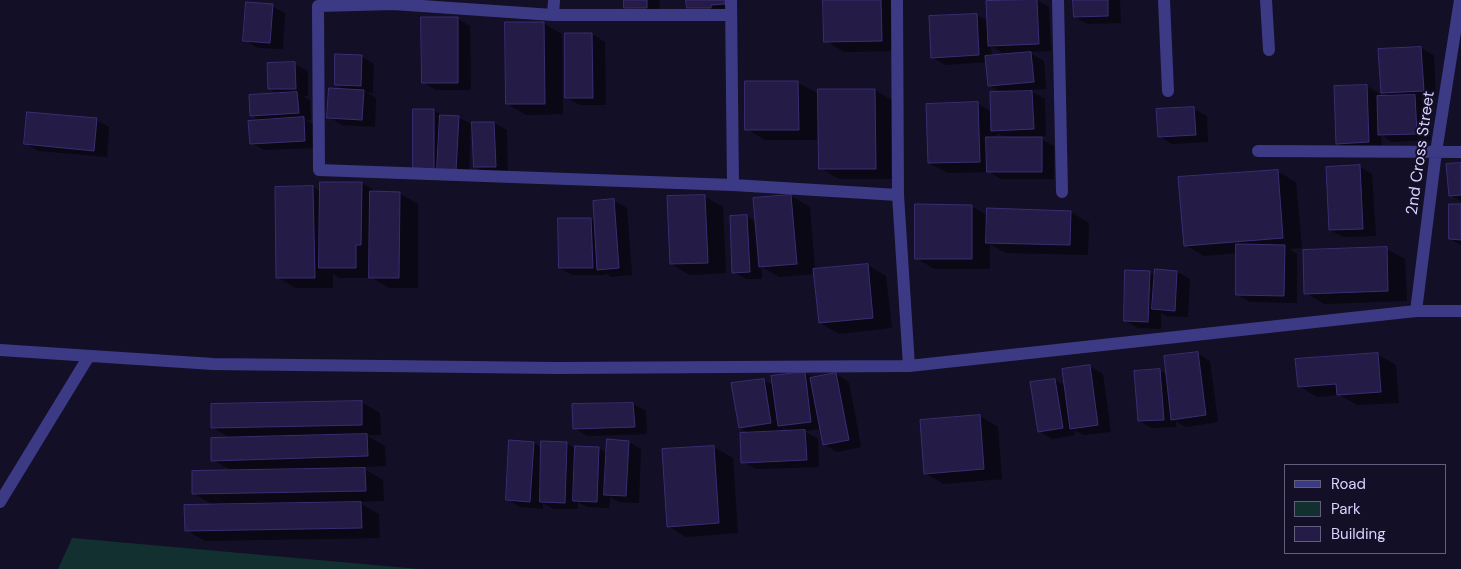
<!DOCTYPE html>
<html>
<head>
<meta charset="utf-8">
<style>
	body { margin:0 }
	#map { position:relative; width:1461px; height:569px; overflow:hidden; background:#130f26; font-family:"DM Sans",sans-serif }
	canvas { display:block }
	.legend { position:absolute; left:1284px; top:464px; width:162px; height:90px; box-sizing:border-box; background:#130f26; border:1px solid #625e7d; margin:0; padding:6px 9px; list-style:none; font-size:15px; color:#d9d4ff }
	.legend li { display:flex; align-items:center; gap:10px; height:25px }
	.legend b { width:25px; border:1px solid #625e7d }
</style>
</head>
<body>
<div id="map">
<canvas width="1461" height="569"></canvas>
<ul class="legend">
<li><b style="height:6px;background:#3d3a85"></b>Road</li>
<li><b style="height:14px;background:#12302f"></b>Park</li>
<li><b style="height:14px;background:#241b47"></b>Building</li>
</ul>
</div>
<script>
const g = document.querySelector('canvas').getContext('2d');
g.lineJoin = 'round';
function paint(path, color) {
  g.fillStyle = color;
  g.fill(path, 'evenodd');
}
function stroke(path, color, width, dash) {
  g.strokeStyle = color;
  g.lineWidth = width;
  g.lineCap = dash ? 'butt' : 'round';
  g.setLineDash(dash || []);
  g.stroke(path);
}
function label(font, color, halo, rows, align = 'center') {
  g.font = font + ' "DM Sans",sans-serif';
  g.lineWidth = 4;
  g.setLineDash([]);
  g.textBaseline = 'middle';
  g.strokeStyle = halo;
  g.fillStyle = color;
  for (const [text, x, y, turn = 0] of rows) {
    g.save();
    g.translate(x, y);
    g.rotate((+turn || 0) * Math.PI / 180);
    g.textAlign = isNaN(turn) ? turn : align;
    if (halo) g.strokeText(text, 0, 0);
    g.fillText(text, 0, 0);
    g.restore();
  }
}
paint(new Path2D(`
	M72,538h1l346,31h-361z`), '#12302f');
paint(new Path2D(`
	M625,0h35l-1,15h-21l-13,-8z
	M688,0h49v11l-36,4 -13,-7z
	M825,0h67l8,51 -56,1 -18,-11z
	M1037,0l12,7 2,44 -23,1 16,9 2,28 -16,1 15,9 1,37 -9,1 17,9v33h-53l-12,-7 -41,1 -19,-10 49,-59 14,8 10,-19 -13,-8 -2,-23 -42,3 -13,-8 45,-42 11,6 -1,-19zM991,46l11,7 24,-1v2l-34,3zM997,133l10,6h-10z
	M1075,0h45l1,23 -33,1 -13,-7z
	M272,6l13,7 -2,36 -25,-1 -13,-8z
	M457,18l13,8 1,64h-35l-13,-8z
	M543,23l19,11 1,80 -37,1 -19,-11z
	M592,34l13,8 1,63h-26l-13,-7 -1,-63z
	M1421,48l13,7 2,42 -17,1 9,6 2,36 -38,2 -11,-7 1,14 -32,1 -13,-7 30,-57 13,8v3h11l-9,-5z
	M361,56l13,8 -1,29 -7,-1 10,6 -1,29 -33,-2 -13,-8 16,-27 -9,-6z
	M295,64l13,7v25h-5l7,4 1,20h-5l10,6 1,22 -53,2 -13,-7 10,-22 -10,-6 27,-21 -9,-5z
	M747,82l51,1 19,10v47h-52l-18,-11z
	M875,90l18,11 1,78h-55l-19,-11z
	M1194,109l13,7 1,26 -36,2 -13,-8z
	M434,110l10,6 14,1 13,7 -2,54 -42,-3z
	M96,120l13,7 -2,30 -68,-6 -13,-7z
	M494,123l13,7 1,44h-20l-13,-7z
	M1461,164v37l-11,-6z
	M1359,166l13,8 4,62 -33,1 -13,-7z
	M1277,171l19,11 6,66 -13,1 8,5v49l-47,-1 -13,-7v-42l-33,3 -19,-11z
	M362,183l16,10h21l19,11v84h-29l-17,-10h-33l-6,-4v14h-37l-19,-11 36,-90 8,5z
	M704,196l19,11 3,66 -36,2 -19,-11z
	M791,196l19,11 5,63 53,-5 18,11 6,52 -53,6 -19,-11 -5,-49 -36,3 -17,-10v12h-16l-13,-7 14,-55 9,5z
	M614,201l13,7 5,67 -21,2 -6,-4v2h-32l-13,-7 31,-49 4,3 -1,-20z
	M971,206l17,10 83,-4 18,11 -1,32 -82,-2 -16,-9v25h-56l-18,-11z
	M1461,206v39l-11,-6z
	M1386,249l19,10 2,42 -83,3 -18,-11z
	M1149,272l6,4 22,-4 13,7 -2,38 -21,-1 -6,-3v16l-23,-1 -13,-7z
	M1197,353l13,8 8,61 -32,5 -10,-6v6l-24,1 -13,-7 21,-51 7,5z
	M1377,354l19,11 3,38 -42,2 -17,-10 -23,2 -18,-11z
	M1090,366l13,8 8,58 -27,3 -10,-5 1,5 -23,4 -13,-8 16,-51 10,6z
	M805,373l9,5 22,-4 13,8 12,65 -24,5 -13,-8 -3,-15 -17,2 14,8 1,28 -63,2 -13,-7 8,-28 -11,-6 23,-48 11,6zM783,427l8,5 -14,1v-2l6,-1z
	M361,402l19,11 1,22h-15l19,11 1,20 -25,1 22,13 1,21 -26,1 21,12 1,24 -175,3 -19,-11 29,-24 -22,-13 39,-22 -19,-11 19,-21 -20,-12z
	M633,404l13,7 1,23 -60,2 -13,-8v-22z
	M980,416l18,11 4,52 -58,5 -19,-11z
	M629,442l12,7 -2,54 -20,-1 -9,-5 -1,11 -22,-1 -9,-5v7h-24l-11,-6v6l-23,-2 -13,-8 27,-56 8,5 24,-5 10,6 22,-1 10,5z
	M714,447l19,11 5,75 -52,4 -18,-11z`), '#0007');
const building = new Path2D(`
	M624,0h23v8h-23z
	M686,0h39v4l-14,1v3h-24z
	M823,0h58l1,41 -58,1z
	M1037,0l2,44 -51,2 -2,-45z
	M1073,0h35v16l-34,1z
	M246,2l27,2 -3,39 -27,-2z
	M977,14l2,41 -48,3 -2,-42z
	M421,17h37v66h-36z
	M505,22h39l1,82h-39z
	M565,33h27l1,65h-28z
	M1421,47l3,44 -43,2 -3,-44z
	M1031,52l3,30 -46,4 -3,-30z
	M335,54l27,1 -1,31 -26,-1z
	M295,62l1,27h-28l-1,-26z
	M745,81h53l1,49h-54z
	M1367,85l2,57 -33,2 -2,-58z
	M329,88l35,2 -2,30 -35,-2z
	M818,89h57l1,80h-57z
	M1032,91l2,38 -43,2 -1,-39z
	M297,92l2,21 -49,3 -1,-21z
	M1415,95l2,39 -39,1 -1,-39z
	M978,102l2,60 -52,1 -2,-59z
	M1194,107l2,28 -38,2 -2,-28z
	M413,109h21v60l-21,-1z
	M27,112l70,6 -3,33 -70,-7z
	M440,115l19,1 -3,55 -19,-1z
	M304,117l1,24 -55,3 -2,-23z
	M472,122h22l2,45h-22z
	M986,137h56v35h-55z
	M1461,163v32l-12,1 -3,-32z
	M1360,165l3,64 -34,1 -3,-63z
	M1278,170l5,68 -99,8 -6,-69z
	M320,182h42l-1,63h-5v23h-37z
	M313,186l2,92h-39l-1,-91z
	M370,191l30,1 -1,86h-30z
	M705,195l3,68 -38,1 -3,-68z
	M791,195l6,69 -38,3 -6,-69z
	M614,199l5,69 -22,2 -4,-69z
	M915,204l57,1v54h-57z
	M1449,204h12v36l-12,-1z
	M987,208l84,3 -1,34 -84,-2z
	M747,215l3,57 -18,1 -2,-57z
	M558,218h33l2,50h-34z
	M1236,244l49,1 -1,51 -48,-1z
	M1387,247l1,44 -84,3 -1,-44z
	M868,264l5,54 -54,5 -6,-54z
	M1155,269l22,2 -2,40 -23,-2z
	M1125,270l25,1 -2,51 -24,-1z
	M1198,352l8,63 -35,5 -7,-64z
	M1378,353l3,39 -44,3 -1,-11 -38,3 -3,-28z
	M1090,365l8,60 -28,4 -8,-60z
	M1160,369l4,51 -26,1 -4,-50z
	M805,372l6,50 -33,4 -7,-50z
	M836,373l13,67 -26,5 -13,-67z
	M764,379l7,44 -32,5 -8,-45z
	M1055,379l8,49 -25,4 -8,-50z
	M362,401v24l-151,3v-24z
	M633,403l2,24 -62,2 -1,-25z
	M980,415l4,54 -60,5 -4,-54z
	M805,430l2,30 -66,3 -1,-30z
	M367,434l1,22 -157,5v-23z
	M607,439l22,2 -3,55 -22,-1z
	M509,440l25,2 -4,60 -24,-2z
	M541,441l26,1 -2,61 -25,-1z
	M575,446l24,1 -2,55 -24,-1z
	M714,446l5,77 -52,4 -5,-78z
	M365,468l1,23 -174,3v-23z
	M361,502l1,26 -177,3 -1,-26z`);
paint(building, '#241b47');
stroke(building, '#3b2d73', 1);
stroke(new Path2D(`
	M731,0l2,185
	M897,0l1,195 11,171
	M1058,0l4,192
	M1164,0l4,91
	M1266,0l3,50
	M553,15l1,-15
	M731,15h-178l-160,-11 -75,2 1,164 414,15 165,10
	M1258,151l203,1
	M1416,311l20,-159 24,-152
	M0,350l213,14 343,4 353,-2 507,-55h45
	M0,502l89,-146`), '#3d3a85', 12);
label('16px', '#d9d4ff', '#130f26', [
	["2nd Cross Street",1421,153,-82]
]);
</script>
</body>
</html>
